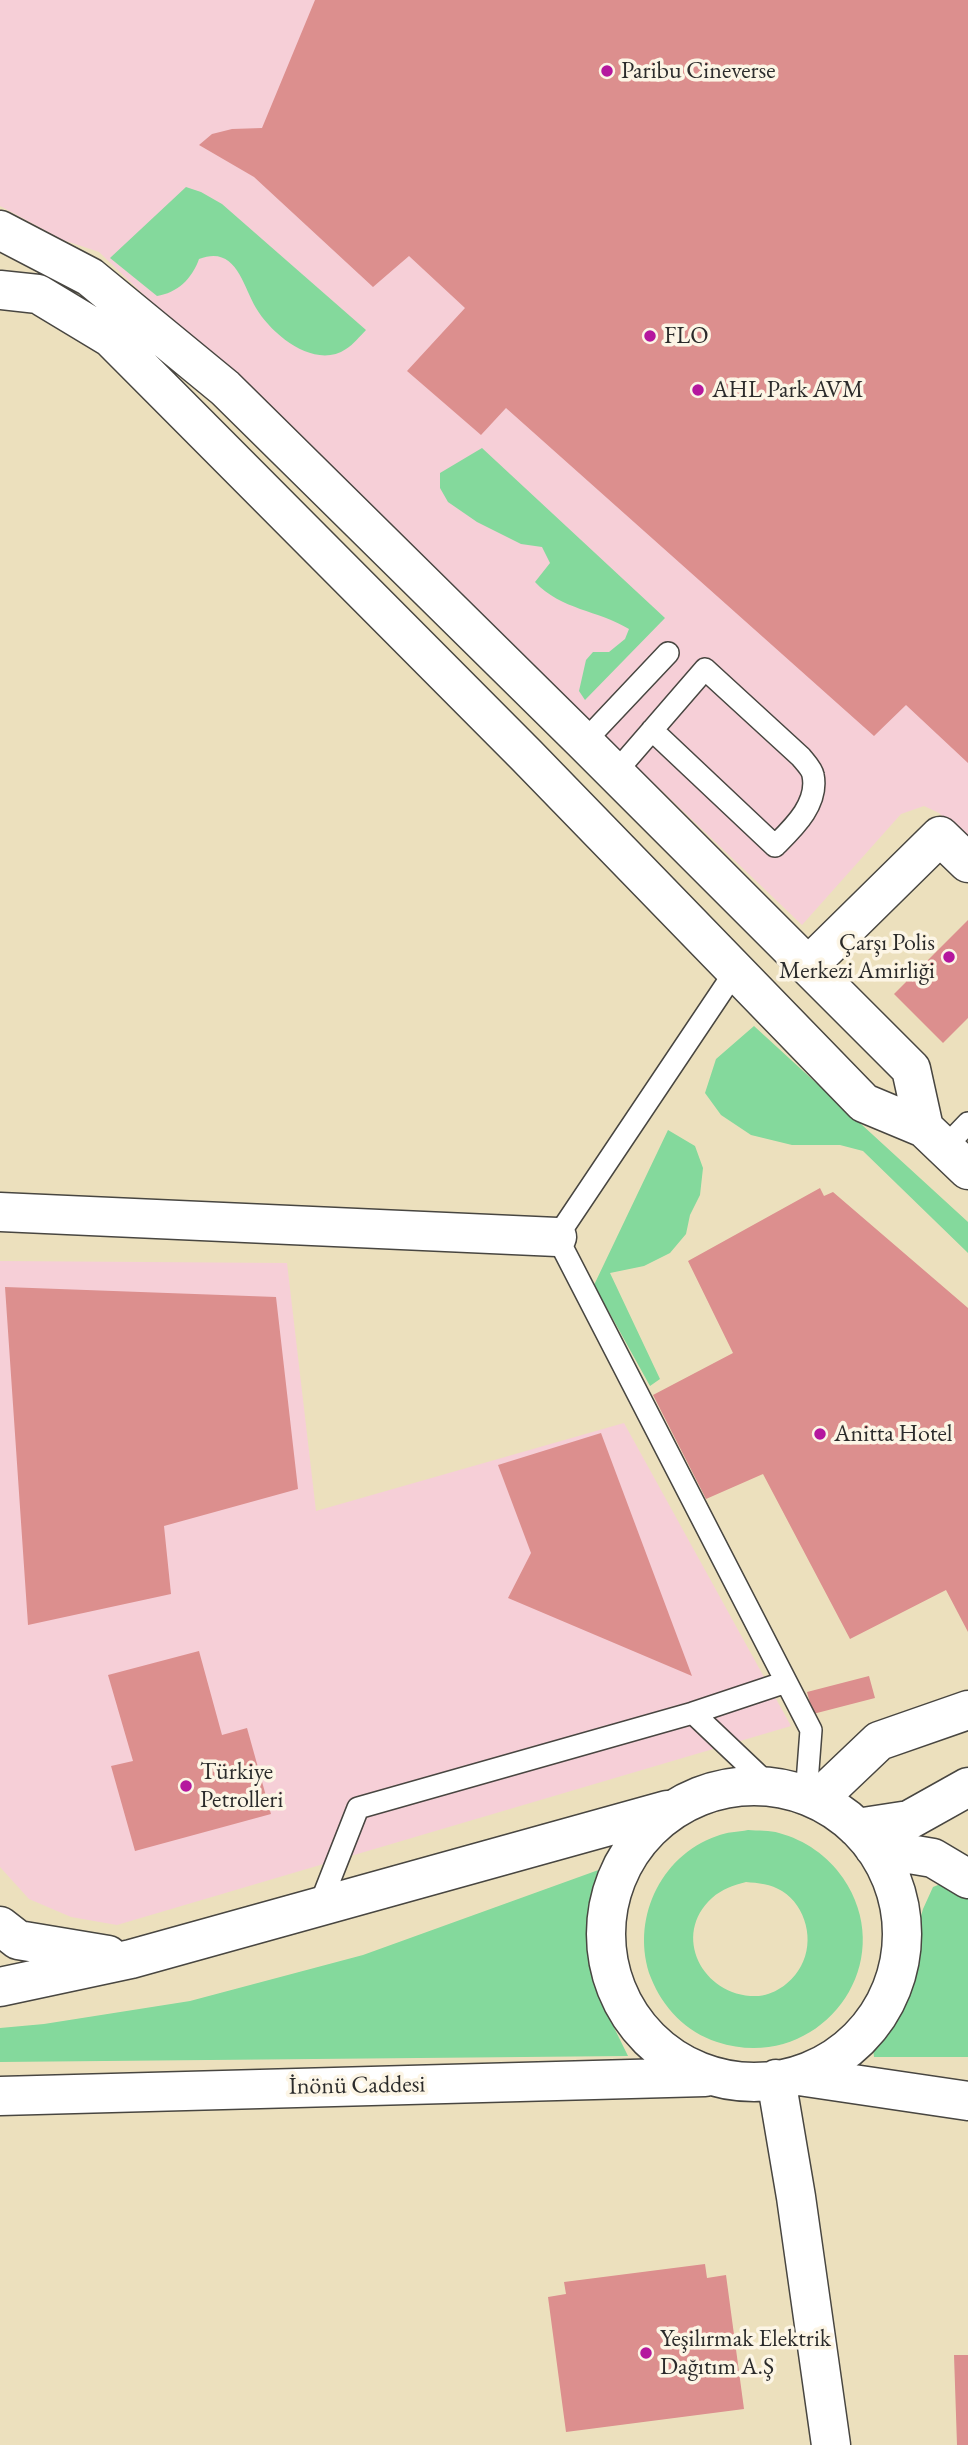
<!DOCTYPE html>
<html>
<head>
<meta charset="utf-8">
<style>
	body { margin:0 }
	canvas { display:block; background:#ece0bd }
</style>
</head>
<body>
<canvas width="968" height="2445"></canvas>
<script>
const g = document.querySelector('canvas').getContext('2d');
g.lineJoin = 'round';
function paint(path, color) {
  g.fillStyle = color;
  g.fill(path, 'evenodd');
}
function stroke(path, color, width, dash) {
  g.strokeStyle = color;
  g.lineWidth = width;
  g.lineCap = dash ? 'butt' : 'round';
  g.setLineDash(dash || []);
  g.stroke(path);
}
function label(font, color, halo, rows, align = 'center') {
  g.font = font + ' "EB Garamond",serif';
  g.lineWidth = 7;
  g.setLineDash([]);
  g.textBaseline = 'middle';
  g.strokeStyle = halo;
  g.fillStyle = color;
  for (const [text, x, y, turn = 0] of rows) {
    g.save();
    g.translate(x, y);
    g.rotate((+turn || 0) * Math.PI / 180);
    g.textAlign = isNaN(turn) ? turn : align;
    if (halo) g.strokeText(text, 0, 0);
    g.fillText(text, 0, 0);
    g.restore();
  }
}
paint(new Path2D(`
	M0,0h968v840l-29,-27 -15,-7 -23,8 -99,111 -703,-673 -36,-12 -63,-34z
	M0,1261l287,2 29,248 308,-88 167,303 -674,199 -46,-8 -42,-18 -29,-32z`), '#f6cfd7');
paint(new Path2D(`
	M186,187l15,5 21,12 144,126c-6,6 -13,15 -20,19 -31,21 -74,-14 -90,-41 -14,-24 -20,-63 -57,-49 -7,20 -22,34 -42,37l-47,-38z
	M482,448l183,170 -80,82 -6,-9 7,-31 7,-8h16l16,-13 4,-10c-31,-19 -68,-19 -94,-47l15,-19 -8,-16 -21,-3 -44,-22 -29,-20 -8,-14v-15z
	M754,1026l214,196v31l-105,-102 -23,-6h-48l-41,-10 -30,-20 -16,-22 11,-34z
	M668,1130l27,16 8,22 -3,27 -10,20 -4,19 -16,19 -26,13 -34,7 50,106 -10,7 -56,-101z
	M748,1830c10,1 22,0 31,3 26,7 49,23 64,45 60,88 -26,197 -126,164 -31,-10 -54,-34 -66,-64 -21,-56 8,-122 66,-142 9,-4 21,-4 31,-6zM746,1882c12,1 25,2 36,9 24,15 33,50 19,75 -8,15 -24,28 -42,30 -55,3 -89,-60 -47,-98 10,-9 22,-13 34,-16z
	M604,1868l-10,68 7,65 27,55 -628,6v-34l44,-4 146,-23 173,-46z
	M943,1883l25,15v159h-94l-1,-9 32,-54 9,-53 9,-32 10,-22z`), '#84d99c');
paint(new Path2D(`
	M315,0h653v763l-62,-58 -32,31 -368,-328 -25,27 -74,-64 58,-63 -56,-52 -36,31 -119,-110 -55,-32 13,-11 20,-5 30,-1z
	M968,920v98l-25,25 -49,-49z
	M820,1188l4,8 9,-4 135,116v324l-22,-42 -96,49 -87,-165 -57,25 -53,-104 80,-42 -45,-92z
	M5,1287l271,10 22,192 -134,37 7,68 -143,31z
	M601,1433l91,243 -184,-78 23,-45 -33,-88z
	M199,1651l23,84 25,-7 24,86 -136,37 -24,-85 22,-5 -25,-86z
	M869,1676l6,22 -62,16 -6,-22z
	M705,2264l2,14 19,-3 18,134 -178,23 -18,-135 18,-3 -2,-12z
	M954,2355h14v90h-11z`), '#dc8f8e');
const lane = new Path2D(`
	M584,742l84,-89
	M615,773l90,-104 96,88c4,5 11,12 12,18 6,29 -20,53 -38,71l-123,-116
	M736,970l-179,267 254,493 -5,66
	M945,1147l23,-24
	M693,1713l93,-31
	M319,1907l39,-99 335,-95 77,73`);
const street = new Path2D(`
	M0,230l90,47 135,111 359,354 327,327 13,59
	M0,290l38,4 73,44 416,418 337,347 60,25 44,42
	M808,966l132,-130 28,27
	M0,1212l557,25`);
const secondary = new Path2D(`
	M606 1934a148 148 0 1 1 296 0a148 148 0 1 1-296 0Z
	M817,1800l62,-59 89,-31
	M857,1828l52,-8 59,-33
	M874,1848l59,10 35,21
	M0,1926l18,14 90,15
	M0,1987l131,-28 536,-149
	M799,2076l169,25
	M776,2079l20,118 35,248
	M0,2096l705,-19`);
stroke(lane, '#484641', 24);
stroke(street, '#484641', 41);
stroke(secondary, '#484641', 41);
stroke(lane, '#fff', 21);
stroke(street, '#fff', 38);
stroke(secondary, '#fff', 38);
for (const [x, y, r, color] of [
	[607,71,7,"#b5179e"],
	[650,336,7,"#b5179e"],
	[698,390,7,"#b5179e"],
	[949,957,7,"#b5179e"],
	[820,1434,7,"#b5179e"],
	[186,1786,7,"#b5179e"],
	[646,2353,7,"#b5179e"]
]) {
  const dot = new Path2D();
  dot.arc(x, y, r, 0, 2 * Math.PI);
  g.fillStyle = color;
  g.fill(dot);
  stroke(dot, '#fcf5e5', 2.5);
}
label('24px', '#2b2b2b', '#fcf5e5', [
	["Paribu Cineverse",621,71],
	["FLO",664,336],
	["AHL Park AVM",712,390],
	["Çarşı Polis",935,943,"right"],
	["Merkezi Amirliği",935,971,"right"],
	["Anitta Hotel",834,1434],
	["Türkiye",200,1772],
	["Petrolleri",200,1800],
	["Yeşilırmak Elektrik",660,2339],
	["Dağıtım A.Ş",660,2367]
], 'left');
label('24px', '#2b2b2b', '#fcf5e5', [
	["İnönü Caddesi",357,2086,-1]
]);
</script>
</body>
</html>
